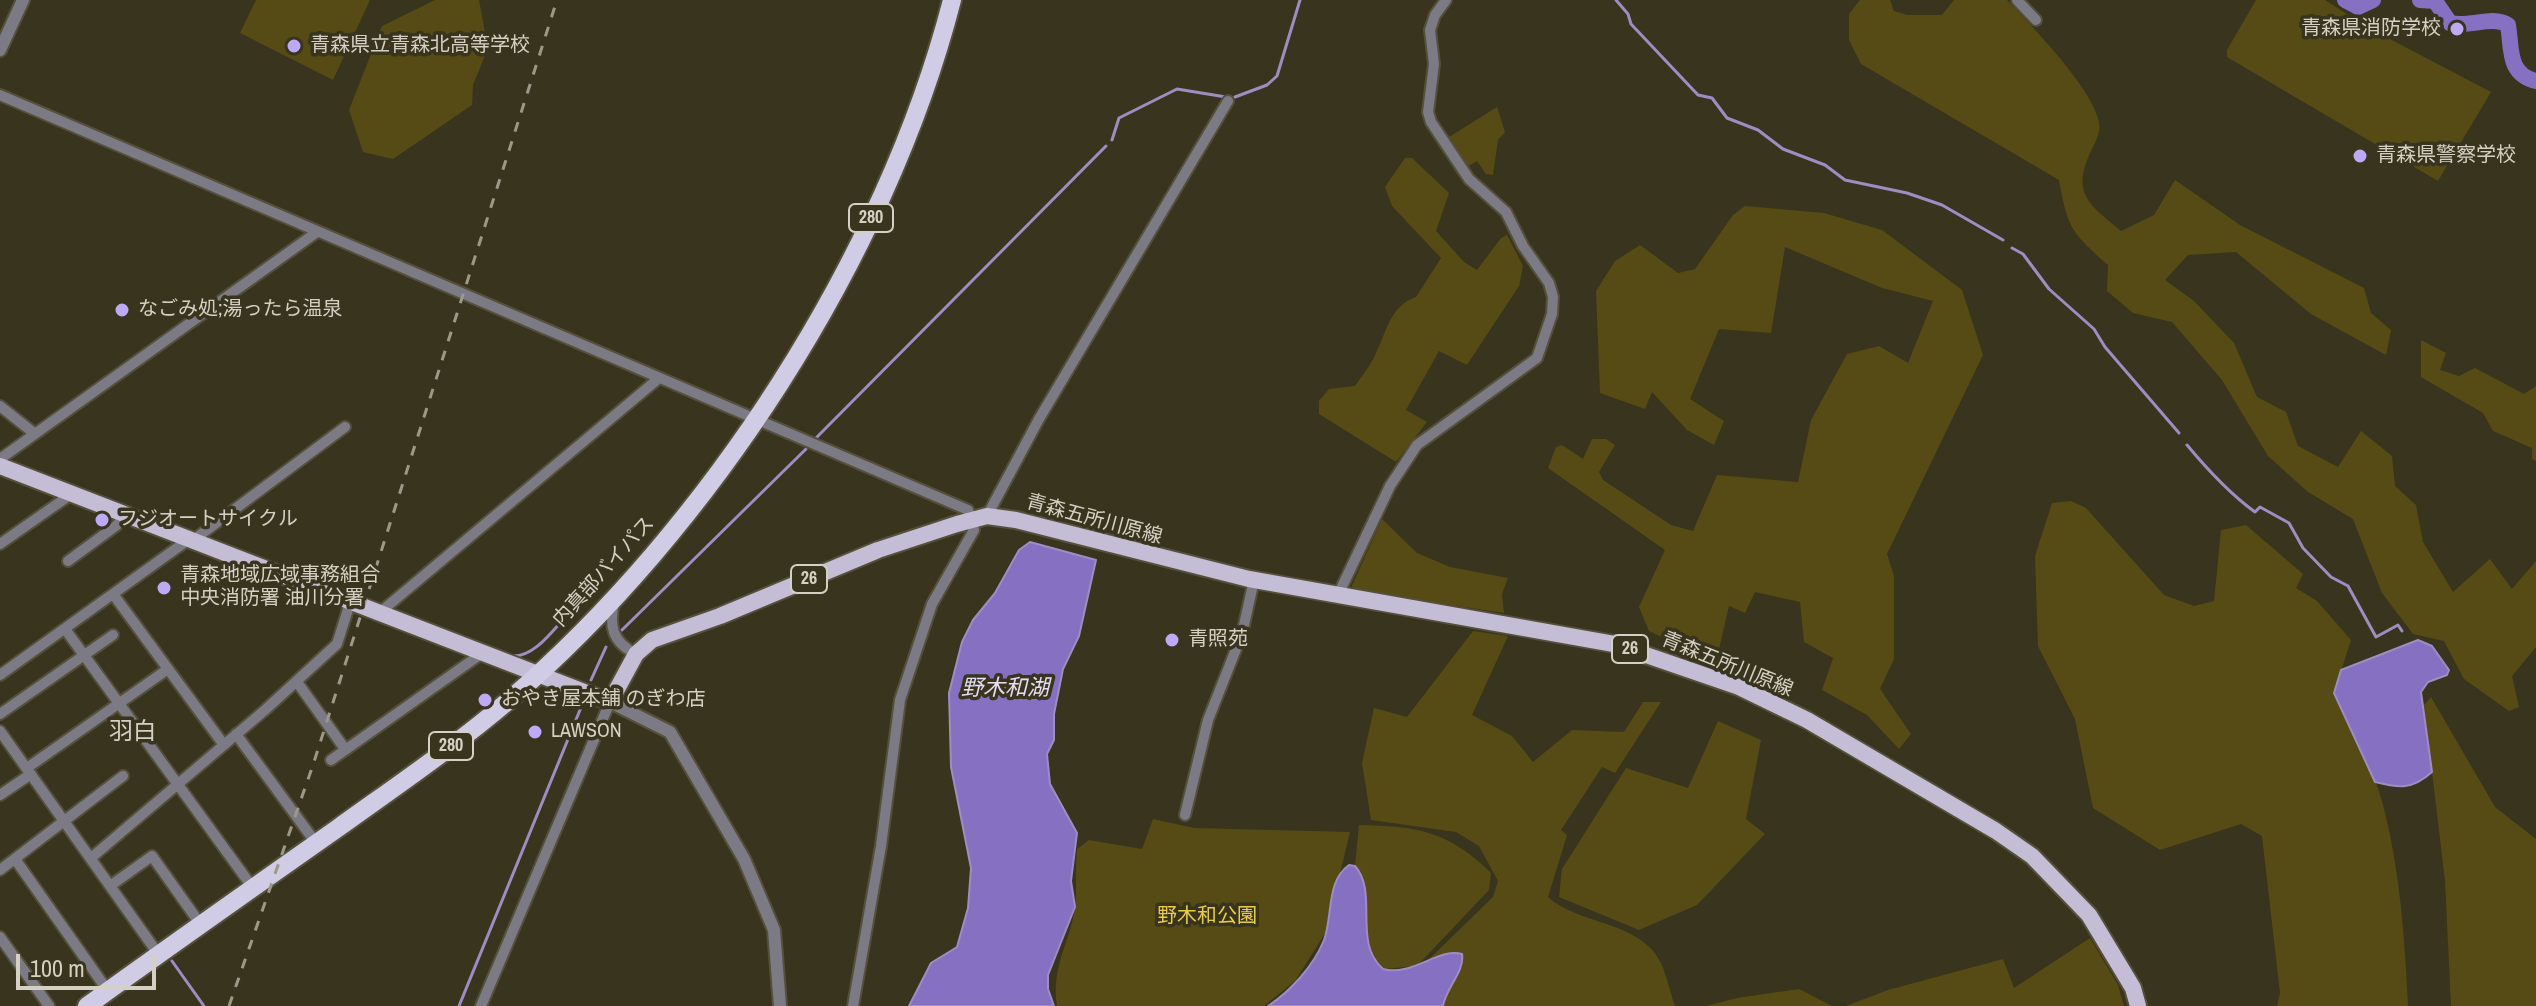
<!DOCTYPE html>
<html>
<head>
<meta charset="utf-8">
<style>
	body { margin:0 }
	#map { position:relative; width:2536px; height:1006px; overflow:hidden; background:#39341d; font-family:"Archivo Narrow",sans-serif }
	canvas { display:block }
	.scale { position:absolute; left:16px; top:954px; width:140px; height:36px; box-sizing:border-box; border:4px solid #d4d1c4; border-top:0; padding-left:10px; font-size:24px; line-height:28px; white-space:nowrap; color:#d4d1c4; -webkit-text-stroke:6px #39341d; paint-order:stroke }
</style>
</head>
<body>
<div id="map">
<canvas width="2536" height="1006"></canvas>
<div class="scale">100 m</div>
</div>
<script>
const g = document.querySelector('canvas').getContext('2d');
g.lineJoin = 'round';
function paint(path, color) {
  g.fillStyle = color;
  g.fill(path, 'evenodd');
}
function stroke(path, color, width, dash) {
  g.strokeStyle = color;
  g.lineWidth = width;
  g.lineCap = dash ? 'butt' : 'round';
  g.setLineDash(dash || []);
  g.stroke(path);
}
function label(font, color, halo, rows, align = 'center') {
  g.font = font + ' "Archivo Narrow","Noto Sans JP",sans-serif';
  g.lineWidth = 7;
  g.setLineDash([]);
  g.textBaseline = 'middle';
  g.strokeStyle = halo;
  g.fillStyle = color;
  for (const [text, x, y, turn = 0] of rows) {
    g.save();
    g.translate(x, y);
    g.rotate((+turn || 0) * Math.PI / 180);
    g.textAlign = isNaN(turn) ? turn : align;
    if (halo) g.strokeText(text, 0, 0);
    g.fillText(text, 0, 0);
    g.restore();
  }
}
paint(new Path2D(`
	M256,0h114l-37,80 -93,-47z
	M435,0h44l9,48 -15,37 -1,20 -79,54 -30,-7 -14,-42 33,-84z
	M1860,0h30l4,11 13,4h35l12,-15h53c24,25 86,89 92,122 2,11 -3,19 -8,29 -20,43 -2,53 30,80l33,-16 21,-35 65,45 124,63 7,25 20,17 -5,25 -75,-41 -75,-62 -48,3 -23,25 29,21 40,42 23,54 29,15 12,34 40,21 23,-36 31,25 3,30 21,19 7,37 30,50 37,-33 22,30 24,-28v86l-24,29 7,31 -10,4 -45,-32 -20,-38 -31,-7 -31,-41 -29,-74 -45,-27 -40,-36 -46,-76 -50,-58 -39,-9 -26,-22 1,-26c-37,-33 -40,-36 -49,-85l-198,-116 -12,-24v-26z
	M2256,0h69l42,27 124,65 -53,89 -211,-124v-7z
	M1497,107l8,25 -7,8 -5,35 -7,-1 -9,-13 -12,7 -19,-29z
	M1405,158h7l37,35 -13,38 28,31 13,8 24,-32 6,-3 16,31 -4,20 -52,79 -28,-14 -33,59 21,12 -31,40 -77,-48v-13l10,-12 26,-3c7,-10 16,-21 21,-33 11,-22 14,-47 40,-56l25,-39 -49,-52 -7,-19z
	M1745,206l79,7 58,17 80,60 21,65 -96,199 7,22v83l-14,30 31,45 -12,15 -32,-34 -45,-25 11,-32 -29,-16 -4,-40 -45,-10 -10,21 -16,-7 -13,56 -67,-31 -10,-24 26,-57 -117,-82 8,-21 6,-2 21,14 9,-20h14l9,6 -16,27 4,8 68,45 22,6 24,-56 81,7 13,-62 36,-66 32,-8 29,17 25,-62 -51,-13 -97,-41 -14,86 -52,-4 -29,70 34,22 -10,24 -27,-15 -35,-38 -7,17 -45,-16 -4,-102 19,-30 25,-16 38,28 17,-4 38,-54z
	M2421,340l25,13 -6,17 19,6 16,-8 49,26 12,-8v75l-4,-2v-11l-39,-17 -10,-18 -62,-36z
	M2071,501l15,7 78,87 30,11 20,-5 7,-71 25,-5 57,49 -7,14 21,13 34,39 -17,53c18,36 39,73 49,112 17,65 22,135 25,201h-131l3,-13 -18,-157 -21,-12 -81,26 -67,-42 -18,-89 -37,-73 -3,-90 17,-53z
	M1382,519l35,34 33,14 58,11 -6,16 2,19 -154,-23z
	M1473,631l35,5 -36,79 40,21 21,26 39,-32 52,2 19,-30h18l-46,71 -13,-6 -41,63 6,5 -19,62c31,28 93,24 113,66 6,14 9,29 14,43h-232l10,-26 -5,-27 -24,11 69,-67 5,-16 -19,-35 -23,-14 -85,-12 -9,-57 12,-55 33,9z
	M2431,697l64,110 41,32v167h-85l-6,-125 -21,-176z
	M1718,721l43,19 -15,79 19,15 -68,71 -58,25 -80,-33 3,-28 64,-101 62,20z
	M1153,819l41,9 156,4 -24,100 -31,49 -31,25h-207c-6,-41 13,-62 18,-99 2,-19 0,-38 2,-58l12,-9 53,9z
	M1359,825c57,1 90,6 132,48l-2,17 -72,76 -34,3 -19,-7 -9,-96z
	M2090,938l28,47 6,21h-278l42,-16 115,-31 11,29z
	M1799,989l33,17h-126l31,-8z`), '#564b14');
const water = new Path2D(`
	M1030,542l66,18 -17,76 -16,33 -9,45v26l-7,14 3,30 27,49 -6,48 4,26 -27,68v14l6,17h-145l22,-43 26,-16 11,-39 3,-40 -20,-101 -2,-74 13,-51 11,-22 22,-27 24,-43z
	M2418,640l14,6 17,24 -2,5 -19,7 -7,10 11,80c-20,18 -33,16 -57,10l-41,-89 7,-23z
	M1349,865l6,1c24,27 -3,76 28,103 29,8 56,-22 79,-15 3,17 -16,34 -19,52h-175c23,-15 46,-41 56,-66 9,-24 2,-59 25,-75z`);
paint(water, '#8670c1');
stroke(water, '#9d8dc2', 2);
stroke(new Path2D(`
	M1616,0l12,14 3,10 67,71 14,3 15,20 31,12 25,19 42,16 20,15 62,13 35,12 61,35
	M1235,97l32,-12 10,-9 23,-76
	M1112,140l7,-22 58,-29 49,8
	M2012,248l11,6 26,35 45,40 11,18 74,86
	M814,440l292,-294
	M2187,445c20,24 43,49 68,67l5,-5 29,16 14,25 28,29 17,9 28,51 22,-12 4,6
	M622,630l184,-181
	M511,656c23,2 42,-26 56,-41
	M591,680l15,-33
	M172,961l32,45
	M459,1006l123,-301`), '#9d8dc2', 3);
stroke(new Path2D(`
	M2345,0l13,7 15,-7
	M2420,0l15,1 15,22c19,5 42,-8 58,2 4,23 -1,49 28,56`), '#8670c1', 16);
const minor = new Path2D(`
	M2017,0l19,20
	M0,95l968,415 6,20 -42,74 -32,96 -19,146 -28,160
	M0,406l35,28
	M0,459l317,-227
	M987,516l52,-97 189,-318
	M192,541l153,-114
	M0,544l70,-49
	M68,561l49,-36 8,-10
	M113,594l111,151
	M1338,595l52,-109 27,-41 120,-87 15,-44 1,-17 -4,-14 -26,-37 -17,-34 -37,-33 -38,-57 -3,-10 6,-48 -4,-34 5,-15 11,-15
	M614,602c-5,24 -2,40 22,52
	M378,614l280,-235
	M65,629l188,259
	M0,675l188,-135
	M297,682l48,67
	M0,714l113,-79
	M0,731l159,224
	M236,734l80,109
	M331,760l150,-106
	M27,768l141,-99
	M0,795l31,-21
	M1185,815l23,-95 34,-86 12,-54
	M91,858l174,-148 72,-66 13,-41
	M15,859l93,132
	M0,870l123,-94
	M110,886l42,-30 49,69
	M0,937l49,69
	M481,1006l129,-304`);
const tertiary = new Path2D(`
	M0,50l23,-50
	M610,702l60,30 74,127 30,71 6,76`);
const primary = new Path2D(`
	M0,466l610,236 26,-48 16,-14 68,-24 158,-66 79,-26 30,-8 29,4 233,59 365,65 125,43 68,33 189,111 36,25 57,59 44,73 5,18`);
const trunk = new Path2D(`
	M87,1006c83,-60 167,-119 251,-178 57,-41 116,-81 170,-127 201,-172 378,-444 444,-701`);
stroke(minor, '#55503b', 14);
stroke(tertiary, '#55503b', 16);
stroke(primary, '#55503b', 20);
stroke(trunk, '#55503b', 22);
stroke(minor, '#7c7a85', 10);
stroke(tertiary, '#7c7a85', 12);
stroke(primary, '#c3bed5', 16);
stroke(trunk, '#d1cce5', 18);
stroke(new Path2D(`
	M229,1006l84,-241 244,-765`), '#9c9988', 3, [10, 10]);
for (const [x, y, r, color] of [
	[2457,29,8,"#bcaaf5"],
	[294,46,8,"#bcaaf5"],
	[2360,156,8,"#bcaaf5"],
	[122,310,8,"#bcaaf5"],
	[102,520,8,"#bcaaf5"],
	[164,588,8,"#bcaaf5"],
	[1172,640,8,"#bcaaf5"],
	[485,700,8,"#bcaaf5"],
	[535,732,8,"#bcaaf5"]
]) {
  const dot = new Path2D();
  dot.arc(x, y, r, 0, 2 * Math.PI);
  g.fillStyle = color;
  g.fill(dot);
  stroke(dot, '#39341d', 3);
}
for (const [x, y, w] of [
	[871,218,44],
	[809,579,36],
	[1630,649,36],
	[451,746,44]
]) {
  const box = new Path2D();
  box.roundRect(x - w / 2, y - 14, w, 28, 6);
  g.fillStyle = '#39341d';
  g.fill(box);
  stroke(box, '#d4d1c4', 2);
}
label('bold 18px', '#d4d1c4', null, [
	["280",871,218],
	["26",809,579],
	["26",1630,649],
	["280",451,746]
]);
label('20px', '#d4d1c4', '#39341d', [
	["青森県消防学校",2441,29,"right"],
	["青森県立青森北高等学校",310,46],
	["青森県警察学校",2376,156],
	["なごみ処;湯ったら温泉",138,310],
	["フジオートサイクル",118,520],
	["青森地域広域事務組合",180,576],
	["中央消防署 油川分署",180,599],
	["青照苑",1188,640],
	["おやき屋本舗 のぎわ店",501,700],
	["LAWSON",551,732]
], 'left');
label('20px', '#d4d1c4', '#39341d', [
	["青森五所川原線",1094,520,15],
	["内真部バイパス",604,572,-48],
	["青森五所川原線",1727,665,22]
]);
label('20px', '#e9cd44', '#39341d', [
	["野木和公園",1207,917]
]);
label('italic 22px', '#e2def4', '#39341d', [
	["野木和湖",1005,689]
]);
label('24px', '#d4d1c4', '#39341d', [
	["羽白",133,733]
]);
</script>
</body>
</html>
